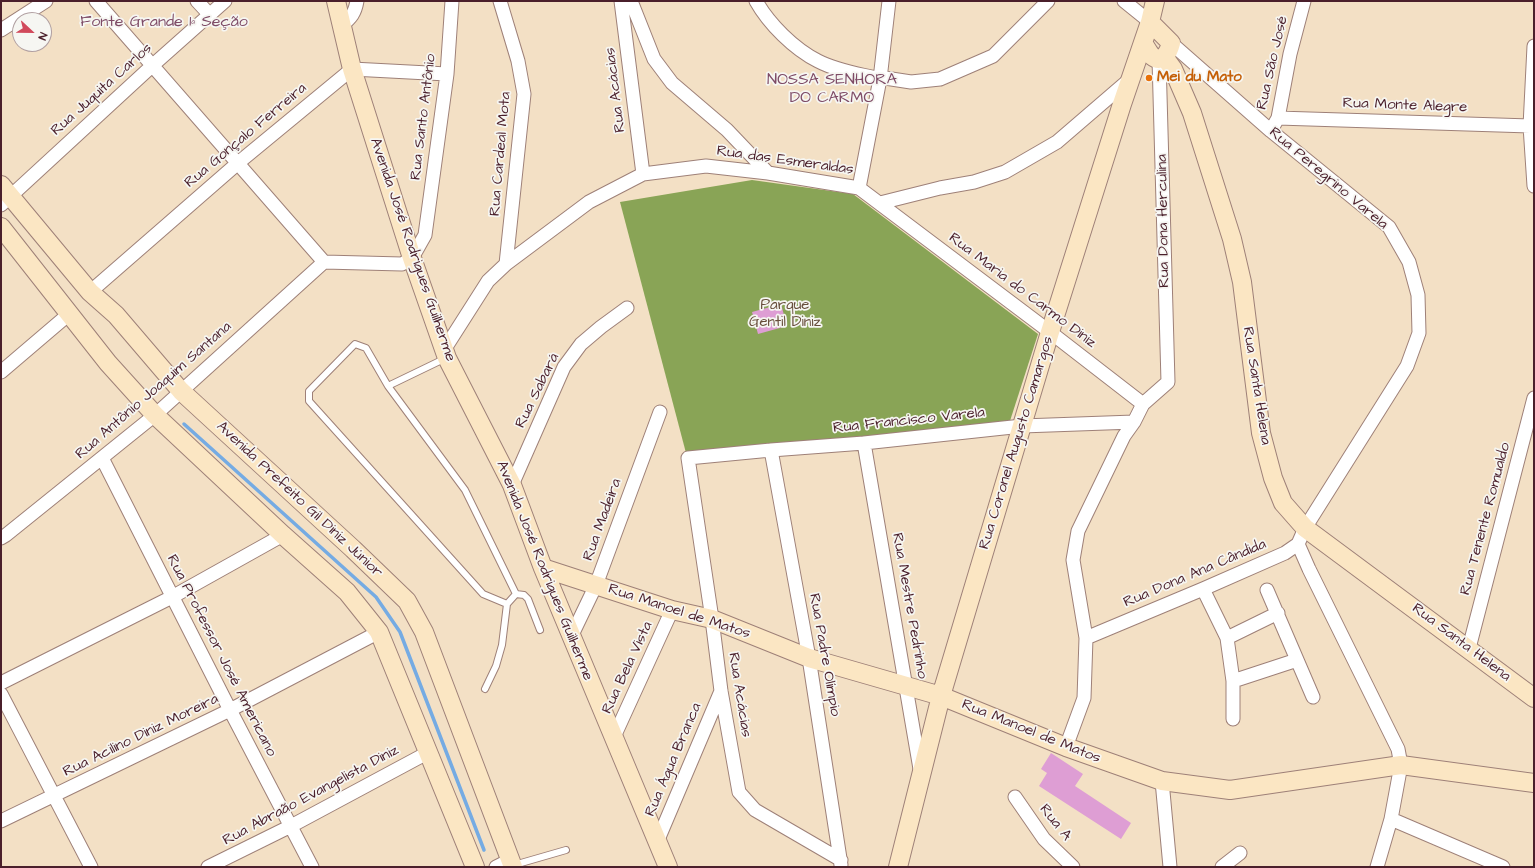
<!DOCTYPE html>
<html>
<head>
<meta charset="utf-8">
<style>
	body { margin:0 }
	#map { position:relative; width:1535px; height:868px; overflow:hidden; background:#f3e0c5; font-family:"Architects Daughter",sans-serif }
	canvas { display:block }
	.frame { position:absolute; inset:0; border:2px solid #4a1f2b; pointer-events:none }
	.north { position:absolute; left:12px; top:12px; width:40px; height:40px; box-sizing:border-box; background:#f6f6f2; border:1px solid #b1a0a2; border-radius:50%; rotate:112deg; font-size:11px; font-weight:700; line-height:16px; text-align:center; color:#4a1f2b }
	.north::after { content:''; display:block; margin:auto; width:14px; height:18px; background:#d1495b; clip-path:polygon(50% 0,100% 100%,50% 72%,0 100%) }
</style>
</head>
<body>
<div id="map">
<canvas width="1535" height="868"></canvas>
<div class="frame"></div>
<div class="north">N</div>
</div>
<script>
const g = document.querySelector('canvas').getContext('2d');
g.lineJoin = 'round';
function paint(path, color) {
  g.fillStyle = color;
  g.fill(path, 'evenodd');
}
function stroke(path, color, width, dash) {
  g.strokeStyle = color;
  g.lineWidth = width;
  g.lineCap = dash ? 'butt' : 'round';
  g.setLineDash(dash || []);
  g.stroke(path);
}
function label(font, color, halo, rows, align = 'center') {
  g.font = font + ' "Architects Daughter",sans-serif';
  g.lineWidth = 3.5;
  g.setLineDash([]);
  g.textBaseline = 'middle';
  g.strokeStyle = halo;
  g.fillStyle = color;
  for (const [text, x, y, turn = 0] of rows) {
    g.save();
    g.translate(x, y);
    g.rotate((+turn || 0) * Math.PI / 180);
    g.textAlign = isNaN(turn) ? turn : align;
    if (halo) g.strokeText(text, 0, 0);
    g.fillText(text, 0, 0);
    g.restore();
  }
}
paint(new Path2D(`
	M752,180l101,14 185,140 -29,90 -323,29 -66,-251z`), '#89a456');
stroke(new Path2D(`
	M184,424l192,173 24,35 84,218`), '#75abe3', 3.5);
paint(new Path2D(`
	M781,304l6,22 -29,8 -6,-22z
	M1051,753l32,21 -8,12 56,37 -10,16 -82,-53 8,-13 -6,-4z`), '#de9ed4');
const lane = new Path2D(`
	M388,386l-22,-38 -11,-4 -46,47v10l174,193 24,10 9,-10 -51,-104 -77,-104 58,-28
	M516,594l8,1 4,4 12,31
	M485,689l11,-23 6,-21 5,-41
	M514,865l52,-15`);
const street = new Path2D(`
	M96,1l228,261 78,2 10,-6 13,-23 22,-161 5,-73
	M197,1l13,14
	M500,1l18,60 6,33 -18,170
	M621,1l22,173
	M631,1l23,58 18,24 55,47 41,43
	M756,1c13,23 38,48 62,60 19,10 42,13 62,18l5,-1 26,4 29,-3 53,-23 55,-55
	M1124,1l26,21
	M342,25c9,-7 13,-12 15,-24
	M1,30l45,-29
	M1534,46l-4,80 4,60
	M1278,118l252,8
	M1274,125l4,-7 12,-64 14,-53
	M859,188l21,-109 9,-78
	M880,203l60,-15 34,-6 31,-10 52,-30 72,-62
	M1,205l152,-140 72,-64
	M90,292l148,-129 114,-94 95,5
	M444,350l44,-69 18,-17 83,-62 54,-28 63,-8 62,7 91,15 191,144 93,72
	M1,372l68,-58
	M864,443l56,326
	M771,450l38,208 32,207
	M102,458l128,252 82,157
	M512,485l52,-118 17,-23 20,-17 26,-19
	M1,538l5,-3 149,-120 169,-153
	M1298,544l11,25 89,180 3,16 -10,54 -14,48
	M1203,589l24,49 6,43v38
	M1267,590l46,107
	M571,637l25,-52 64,-173
	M1086,638l117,-49 82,-36 13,-9 7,-16 102,-162 12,-33 -1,-38 -9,-33 -20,-35 -118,-96 -100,-88
	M1227,638l51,-25
	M1469,648l65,-250
	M1233,681l64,-21
	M1,683l171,-86 111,-62
	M1,694l90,173
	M613,739l59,-129
	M1066,747l18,-49 2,-60 -13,-78 5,-29 46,-95 10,-14 9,-18 25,-22 -9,-323
	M1162,781l8,86
	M1015,797l29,42 29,28
	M1391,819l112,48
	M1,821l229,-111 149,-78
	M657,842l64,-151
	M841,860l-86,-50 -16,-18 -18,-101 -9,-72 -24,-161 83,-8 93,-7 158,-17 112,-4
	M208,867l83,-41 138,-74
	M496,867l14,-7
	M1222,867l18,-14`);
const secondary = new Path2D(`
	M336,1l16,68 60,189 35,100 65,127 31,83 125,299
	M1143,43c3,4 6,10 9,13 11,9 17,-5 19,-13l-21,-21
	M1165,58l8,11 19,44 40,126 10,43 19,151 12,45 10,25 22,25 229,170
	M1,185l89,107 26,23 65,76 172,158 54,52 17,31 89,235
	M1,227l107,136 47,52 128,120 64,57 32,40 96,235
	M543,568l129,42 40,9 97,39 132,38 125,51 96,34 68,9 171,-25 133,18
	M898,867l43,-171 109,-364 72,-228 28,-82 5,-21`);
stroke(lane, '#9e8078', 8);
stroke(street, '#9e8078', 15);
stroke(secondary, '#9e8078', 20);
stroke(lane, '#fff', 6);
stroke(street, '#fff', 13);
stroke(secondary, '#fbe6c3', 18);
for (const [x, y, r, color] of [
	[1149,78,4,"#e8710a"]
]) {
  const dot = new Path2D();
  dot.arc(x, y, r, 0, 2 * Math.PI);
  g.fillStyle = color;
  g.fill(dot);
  stroke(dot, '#f6f6f2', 1.5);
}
label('15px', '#4a1f2b', '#f6f6f2', [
	["Rua São José",1273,63,-77],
	["Rua Juquita Carlos",102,90,-42],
	["Rua Acácias",616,90,-97],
	["Rua Monte Alegre",1405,106,2],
	["Rua Santo Antônio",424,117,-83],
	["Rua Gonçalo Ferreira",246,136,-40],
	["Rua Cardeal Mota",501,154,-85],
	["Rua das Esmeraldas",785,161,8],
	["Rua Peregrino Varela",1328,179,40],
	["Rua Dona Herculina",1164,221,-91],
	["Avenida José Rodrigues Guilherme",412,250,71],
	["Rua Maria do Carmo Diniz",1022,291,37],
	["Rua Santa Helena",1256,386,81],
	["Rua Antônio Joaquim Santana",154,391,-41],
	["Rua Sabará",538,391,-64],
	["Rua Francisco Varela",909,421,-6],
	["Rua Coronel Augusto Camargos",1017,443,-73],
	["Avenida Prefeito Gil Diniz Júnior",299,500,43],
	["Rua Tenente Romualdo",1486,519,-75],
	["Rua Madeira",603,520,-70],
	["Avenida José Rodrigues Guilherme",544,571,68],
	["Rua Dona Ana Cândida",1195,574,-23],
	["Rua Mestre Pedrinho",909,606,80],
	["Rua Manoel de Matos",679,612,18],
	["Rua Santa Helena",1461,643,37],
	["Rua Padre Olímpio",824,655,80],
	["Rua Professor José Americano",221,656,63],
	["Rua Bela Vista",628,668,-65],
	["Rua Acácias",739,695,81],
	["Rua Manoel de Matos",1031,732,22],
	["Rua Acilino Diniz Moreira",141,736,-26],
	["Rua Água Branca",674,760,-67],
	["Rua Abraão Evangelista Diniz",311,796,-28],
	["Rua A",1055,823,51]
]);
label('bold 15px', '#c56008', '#f6f6f2', [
	["Mei du Mato",1157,78]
], 'left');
label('15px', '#674e3b', '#f6f6f2', [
	["Parque",785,306],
	["Gentil Diniz",785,323]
]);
label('16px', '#7e4b66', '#f6f6f2', [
	["Fonte Grande 1ª Seção",164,23],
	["NOSSA SENHORA",832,81],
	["DO CARMO",832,99]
]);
</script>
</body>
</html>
